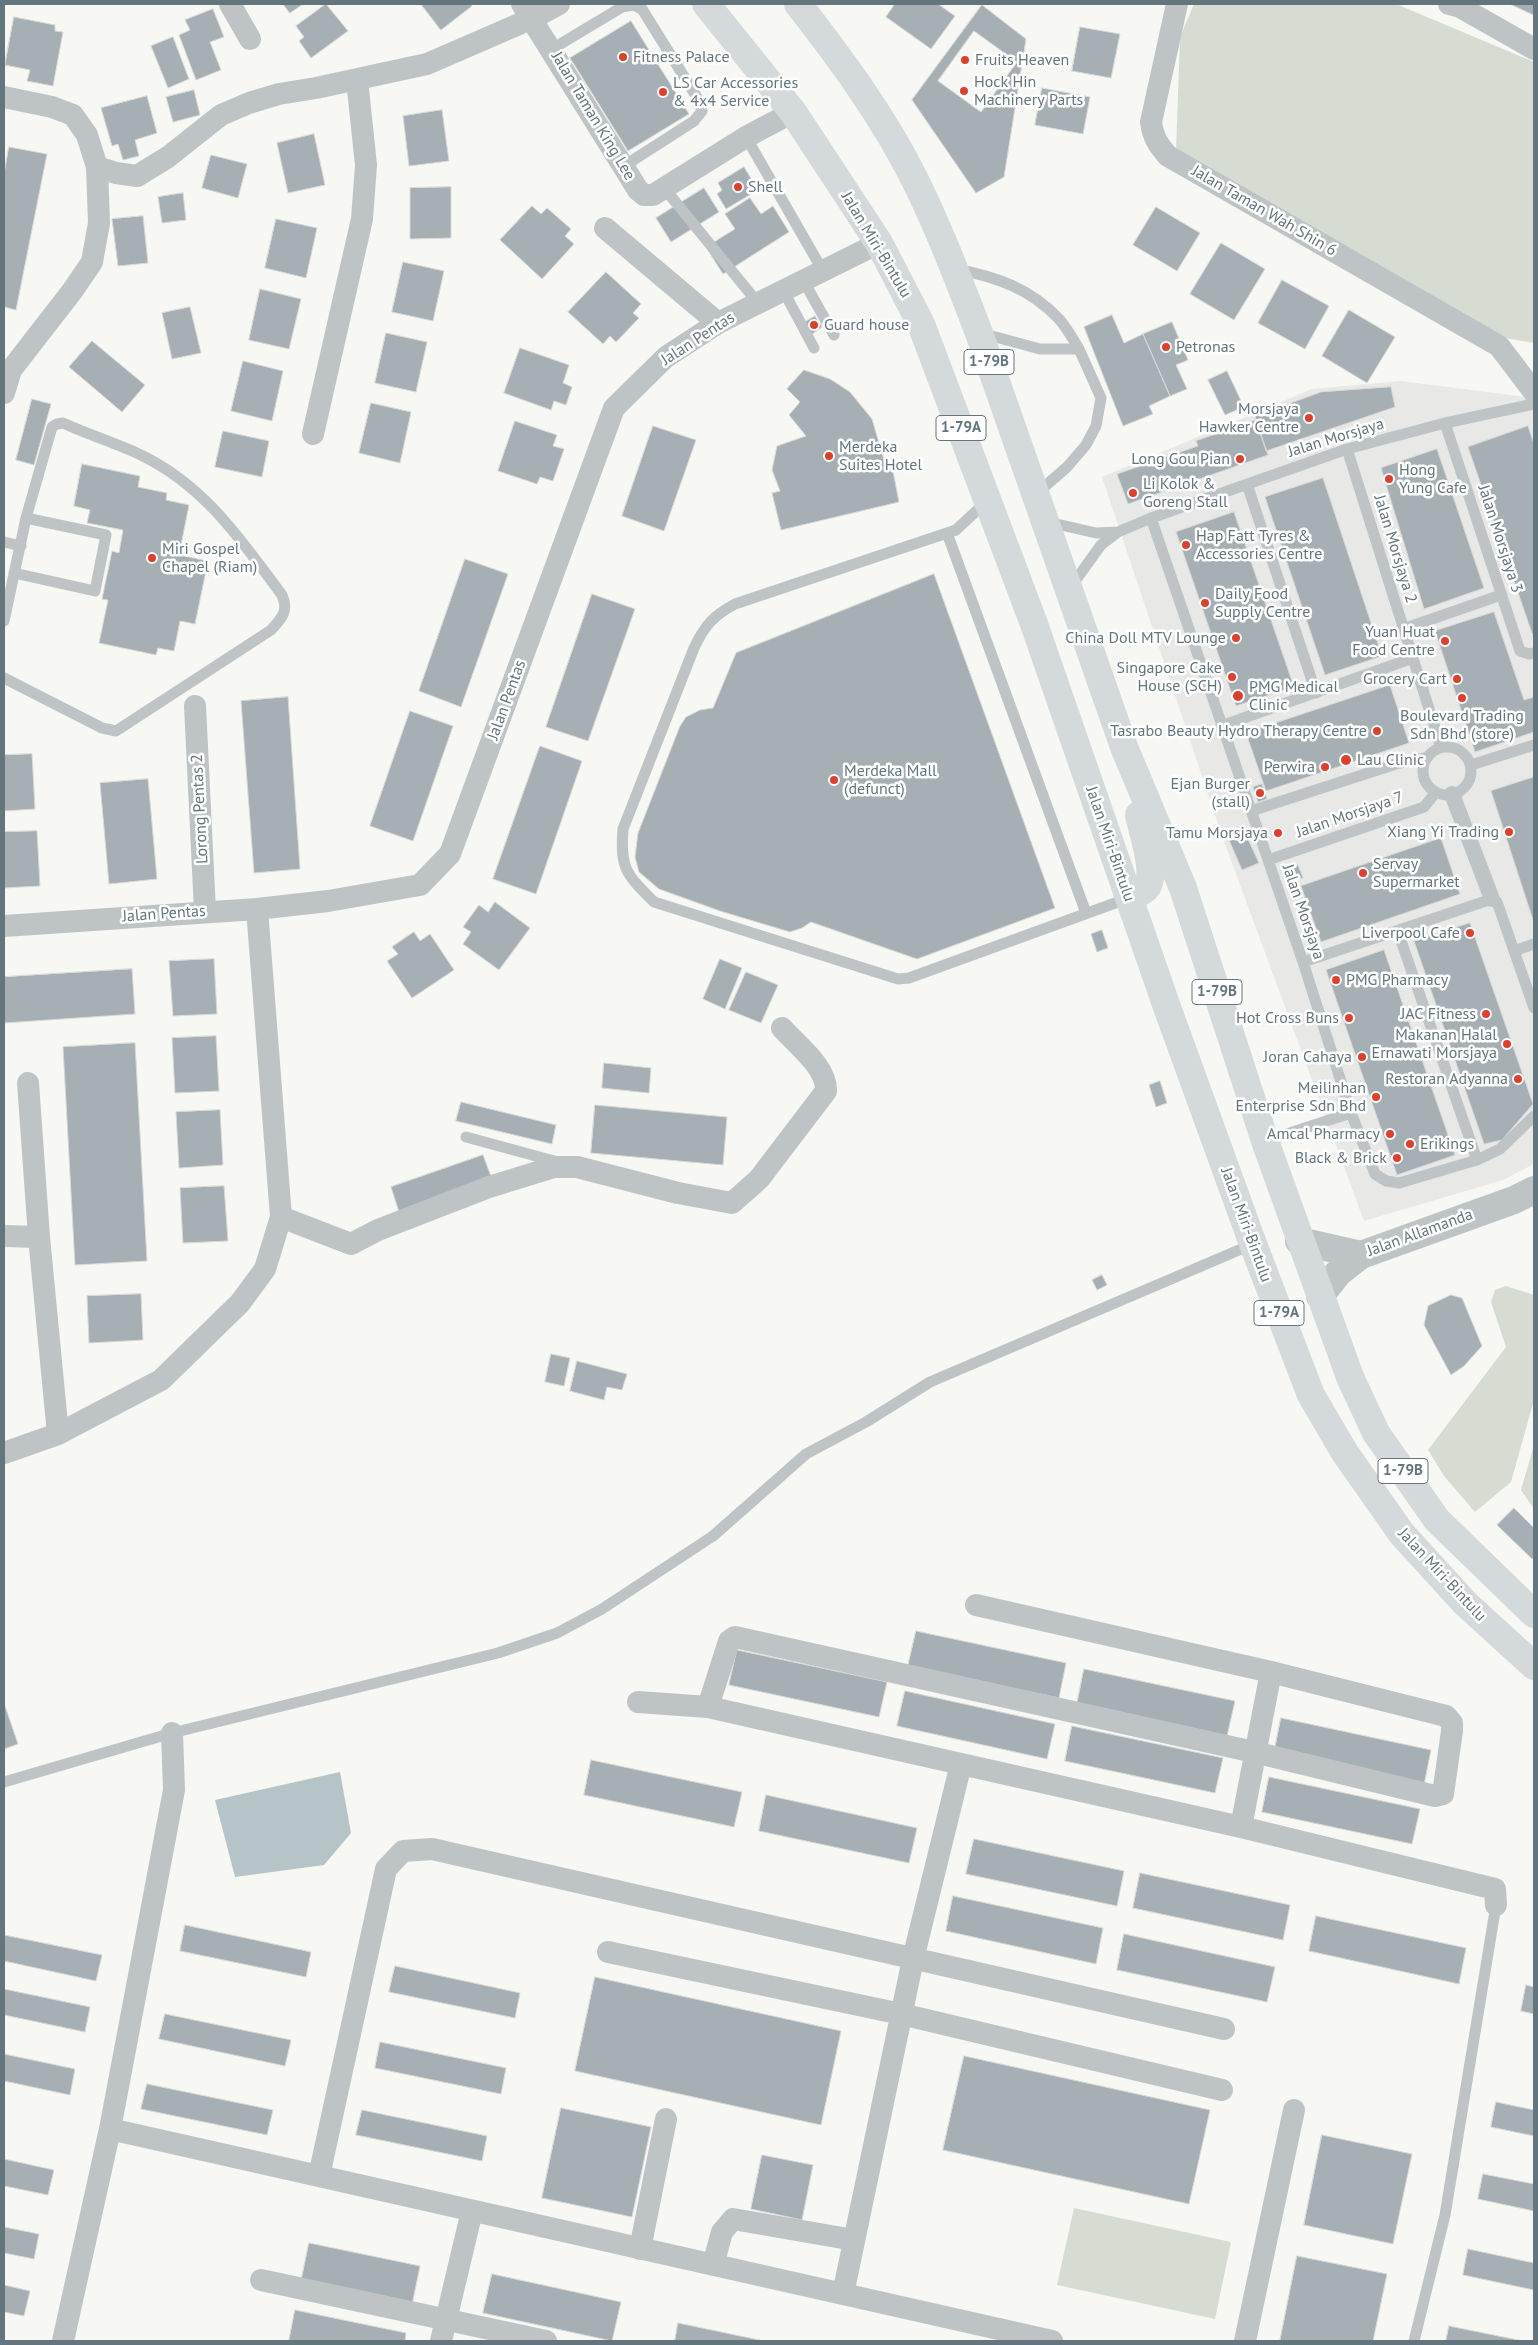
<!DOCTYPE html>
<html>
<head>
<meta charset="utf-8">
<style>
	body { margin:0 }
	#map { position:relative; width:1538px; height:2345px; overflow:hidden; background:#f7f7f4; font-family:"PT Sans",sans-serif }
	canvas { display:block }
	.frame { position:absolute; inset:0; border:5px solid #63767e; pointer-events:none }
</style>
</head>
<body>
<div id="map">
<canvas width="1538" height="2345"></canvas>
<div class="frame"></div>
</div>
<script>
const g = document.querySelector('canvas').getContext('2d');
g.lineJoin = 'round';
function paint(path, color) {
  g.fillStyle = color;
  g.fill(path, 'evenodd');
}
function stroke(path, color, width, dash) {
  g.strokeStyle = color;
  g.lineWidth = width;
  g.lineCap = dash ? 'butt' : 'round';
  g.setLineDash(dash || []);
  g.stroke(path);
}
function label(font, color, halo, rows, align = 'center') {
  g.font = font + ' "PT Sans",sans-serif';
  g.lineWidth = 5;
  g.setLineDash([]);
  g.textBaseline = 'middle';
  g.strokeStyle = halo;
  g.fillStyle = color;
  for (const [text, x, y, turn = 0] of rows) {
    g.save();
    g.translate(x, y);
    g.rotate((+turn || 0) * Math.PI / 180);
    g.textAlign = isNaN(turn) ? turn : align;
    if (halo) g.strokeText(text, 0, 0);
    g.fillText(text, 0, 0);
    g.restore();
  }
}
paint(new Path2D(`
	M1401,381l133,17v766l-31,16 -139,41 -142,-385 -120,-359 210,-88z`), '#e8e8e7');
paint(new Path2D(`
	M1194,4h202l138,58v281l-29,-5 -329,-187 4,-114z
	M1506,1286l28,9v105l-23,82 -36,30 -31,-36 -16,-26 78,-103 -15,-45 4,-12z
	M1534,1445v64l-13,-19z
	M1074,2208l157,34 -16,77 -158,-34z`), '#d7dcd3');
paint(new Path2D(`
	M340,1772l11,61 -27,32 -89,12 -20,-77z`), '#b5c4c6');
const building = new Path2D(`
	M283,4h20l-13,9z
	M326,4l22,27 -37,27 -12,-17 5,-4 -8,-11z
	M421,4h50l1,2 -31,24z
	M895,4h43l17,12 -24,33 -45,-32z
	M1510,4h24v11z
	M982,5l44,34 -22,138 -28,16 -64,-93z
	M213,9l11,28 -14,5 11,28 -25,10 -17,-45 11,-5 -5,-10z
	M14,17l41,8v6l8,1 -10,54 -26,-5 3,-11 -25,-5z
	M631,21l58,93 -61,37 -58,-93z
	M1080,27l40,7 -9,44 -39,-7z
	M974,31l43,31 -36,50 -43,-31z
	M173,37l16,42 -21,9 -17,-42z
	M1042,88l48,9 -7,37 -48,-9z
	M194,90l6,25 -27,7 -7,-25z
	M147,96l10,37 -22,7 4,16 -16,4 -5,-16 -6,2 -11,-38z
	M442,110l7,51 -40,5 -6,-50z
	M314,134l11,51 -37,8 -11,-50z
	M9,147l38,7 -31,156 -12,-3v-133z
	M211,155l36,9 -9,34 -36,-10z
	M744,167l14,23 -32,19 -9,-15 5,-4 -4,-7z
	M451,187v51l-41,1v-51z
	M704,188l15,24 -48,30 -15,-24z
	M183,193l3,27 -24,3 -4,-26z
	M750,198l11,16 12,-8 16,26 -66,42 -17,-27 29,-18 -10,-15z
	M532,206l9,8 6,-6 24,21 -6,7 9,8 -32,35 -42,-39z
	M1156,207l44,26 -23,38 -44,-26z
	M143,216l5,47 -30,3 -6,-47z
	M276,219l41,9 -11,50 -41,-10z
	M1221,243l44,26 -31,51 -44,-26z
	M403,262l41,9 -11,50 -41,-9z
	M606,272l35,32 -8,9 6,5 -23,24 -6,-6 -7,8 -35,-32z
	M1282,280l47,26 -24,43 -47,-26z
	M260,289l41,10 -12,50 -40,-9z
	M190,307l11,46 -29,6 -10,-46z
	M1349,310l46,27 -28,46 -45,-27z
	M1112,315l12,28 19,-9 27,62 -21,10 4,8 -30,12 -39,-99z
	M815,316l7,11 -10,7 -7,-12z
	M1172,322l16,38 -12,5 11,24 -17,7 -27,-62z
	M386,333l41,9 -11,50 -41,-9z
	M92,341l53,44 -23,27 -53,-45z
	M520,348l49,17 -6,18 9,4 -6,18 -12,-4 -3,9 -47,-17z
	M243,361l40,10 -11,50 -41,-10z
	M804,370l26,9 20,13 22,27 14,48 6,-1 7,36 -118,28 -9,-37 8,-2 -8,-21 5,-24 29,-10 -17,-21 11,-13 -13,-13z
	M1227,371l17,36 -19,8 -17,-35z
	M1391,387l4,20 -129,44 -11,-35 66,-24z
	M32,399l19,5 -17,61 -18,-5z
	M371,403l40,9 -11,51 -41,-10z
	M1256,420l12,35 -140,49 -11,-30 81,-28 -2,-5z
	M515,421l42,14 -4,11 11,3 -11,32 -13,-4 -3,7 -39,-13z
	M653,426l43,14 -32,91 -42,-15z
	M1528,426l6,18v195l-66,-192z
	M223,431l46,10 -7,36 -47,-10z
	M1437,449l47,139 -60,21 -43,-141z
	M82,464l58,12 -2,11 29,6 -1,7 23,5 -10,50 29,6 -13,63 -15,-3 -6,30 -16,-3 -2,7 -57,-12 9,-43 -6,-1 10,-48 7,2 4,-23 -36,-7 3,-13 -16,-4z
	M1323,478l59,178 -57,19 -60,-178z
	M1234,512l60,175 -58,19 -60,-174z
	M465,559l43,15 -47,133 -42,-16z
	M934,574l121,334 -138,51 -106,-37 -9,6 -12,4 -70,-21 -61,-22 -20,-17 -4,-15 3,-24 42,-107 6,-9 14,-7 13,-2 23,-55z
	M592,594l43,15 -47,132 -42,-14z
	M1494,612l30,88 10,-3v35l-59,20 -40,-121z
	M1390,685l19,58 -143,48 -20,-58z
	M288,697l12,172 -46,4 -13,-172z
	M410,711l43,15 -40,115 -43,-15z
	M540,746l42,15 -46,133 -43,-15z
	M32,754l3,55 -31,2v-56z
	M1534,777v146l-43,-132z
	M148,779l9,100 -48,5 -9,-101z
	M1262,784l5,15 -9,3 -5,-15z
	M1242,826l17,37 -17,7 -16,-37z
	M37,831l3,55 -36,2v-56z
	M1441,838l19,56 -139,48 -20,-56z
	M1298,865l5,13 -14,4 -4,-12z
	M495,902l35,26 -31,42 -36,-26 8,-12 -8,-5 16,-22 9,7z
	M1470,923l63,181 -31,36 -18,4 -70,-203z
	M1102,930l6,18 -11,4 -6,-18z
	M414,932l6,9 10,-7 24,36 -42,28 -25,-37 11,-7 -6,-7z
	M1384,950l71,205 -58,20 -71,-205z
	M214,959l3,55 -44,2 -4,-55z
	M720,959l22,9 -17,41 -22,-10z
	M132,969l3,45 -131,9v-46z
	M746,972l32,13 -17,38 -32,-13z
	M216,1036l3,55 -44,2 -3,-55z
	M135,1043l12,218 -72,4 -12,-218z
	M604,1063l47,5 -2,25 -47,-5z
	M1160,1081l7,22 -11,4 -7,-22z
	M461,1102l95,23 -4,19 -96,-23z
	M595,1105l132,12 -4,48 -132,-12z
	M220,1110l3,55 -44,3 -3,-56z
	M483,1155l9,24 -93,33 -8,-25z
	M224,1186l4,55 -45,2 -3,-55z
	M1102,1275l5,10 -10,5 -5,-10z
	M141,1294l2,46 -54,3 -2,-47z
	M1451,1295l11,3 20,48 -18,20 -13,9 -27,-50 4,-19z
	M551,1354l19,4 -6,28 -19,-4z
	M577,1361l50,13 -5,16 -15,-3 -3,13 -34,-9z
	M1514,1508l20,20v29l-2,2 -35,-34z
	M916,1631l150,32 -7,35 -151,-32z
	M737,1650l150,32 -8,35 -150,-32z
	M1084,1669l151,32 -8,35 -150,-32z
	M905,1691l150,33 -8,35 -150,-33z
	M4,1703l14,41 -14,5z
	M1281,1718l150,32 -7,35 -150,-32z
	M1072,1726l151,32 -8,35 -150,-32z
	M591,1760l151,32 -8,35 -150,-32z
	M1269,1777l151,32 -8,35 -150,-32z
	M766,1795l151,33 -8,35 -150,-32z
	M974,1839l150,32 -7,35 -151,-32z
	M1140,1873l150,32 -7,35 -150,-32z
	M953,1896l150,32 -7,36 -150,-33z
	M1316,1916l150,32 -7,36 -150,-33z
	M185,1925l126,27 -5,25 -126,-26z
	M1124,1934l151,33 -8,35 -150,-32z
	M4,1935l98,20 -6,26 -92,-20z
	M395,1966l125,27 -5,25 -126,-26z
	M595,1977l246,54 -20,94 -246,-54z
	M1526,1985l8,2v27l-13,-3z
	M4,1989l86,18 -5,25 -81,-17z
	M165,2014l126,26 -6,26 -126,-27z
	M380,2042l126,26 -5,26 -126,-26z
	M4,2054l71,15 -5,26 -66,-14z
	M964,2056l246,54 -21,94 -246,-54z
	M147,2084l126,26 -6,25 -126,-26z
	M1496,2102l38,8v26l-43,-9z
	M561,2108l90,19 -19,90 -90,-19z
	M362,2110l125,26 -5,25 -126,-26z
	M1322,2135l90,19 -19,90 -89,-19z
	M762,2155l51,10 -11,55 -51,-11z
	M4,2159l50,11 -6,25 -44,-9z
	M1483,2174l51,10v27l-56,-12z
	M4,2227l35,7 -5,25 -30,-6z
	M309,2243l111,23 -8,39 -111,-23z
	M1468,2249l66,14v27l-71,-15z
	M1297,2256l90,18 -14,67h-93z
	M492,2274l129,28 -9,39 -129,-28z
	M4,2285l26,6 -6,25 -20,-4z
	M295,2310l111,23 -1,8h-116z
	M678,2323l86,18h-89z
	M1449,2326l74,15h-77z`);
paint(building, '#a5afb4');
stroke(building, '#d9d8d7', 1);
stroke(new Path2D(`
	M552,49l70,-42 11,-2 9,4 56,90 4,12 -8,10 -70,45
	M746,137l77,134
	M664,188l94,115
	M956,269c40,8 74,19 103,50 8,9 14,20 20,30
	M803,280l31,55
	M783,290l31,58
	M981,333l59,16h39l22,49 -5,28 -10,19 -19,22 -31,27
	M1445,423l75,228 9,3 5,-1
	M1347,449l94,298
	M1247,484l69,209
	M987,501l-31,29 -221,74c-22,12 -30,21 -41,44l-71,181c-3,40 3,45 31,73l244,77 11,-1 220,-80
	M1151,518l152,444 48,151 24,61 11,7 13,2 78,-23 23,-11 34,-33
	M1048,522l48,11 22,-1
	M947,533l139,380
	M4,542l17,4
	M14,573l81,18 11,-56 -80,-17
	M1070,588l31,-43 17,-13 33,-14 196,-69 98,-26 89,-19
	M4,621l22,-103 26,-91 5,-3 6,-1c26,12 53,20 78,32 64,31 100,85 141,140 7,16 0,23 -11,35l-155,101 -14,-3 -98,-50
	M1403,629l98,-34
	M1221,726l192,-68
	M1423 771a24 24 0 1 1 48 0a24 24 0 1 1-48 0Z
	M1471,765l63,-20
	M1251,811l145,-47 32,-7
	M1268,860l156,-53 12,-15
	M1398,932l79,228
	M1514,951l20,-7
	M1303,962l189,-63 5,3 37,106
	M466,1137l92,25
	M1265,1141l86,-28
	M4,1782l168,-49 326,-80 59,-20 45,-24 111,-73 93,-82 60,-32 64,-40 323,-138
	M1414,2341l31,-126 51,-310`), '#bec4c6', 11);
stroke(new Path2D(`
	M1452,794l40,105`), '#bec4c6', 16);
stroke(new Path2D(`
	M230,4l20,35
	M522,4l116,186 6,5h9l93,-58 47,-25
	M1177,4l-26,118c2,15 7,23 17,34l331,190 35,46
	M1449,4l11,3 74,42
	M4,97l48,10 21,8 14,20 10,32 2,56 -7,39 -19,28 -62,80 -7,23
	M97,167l19,6 21,3 31,-19 53,-42 28,-12 30,-9 37,-6 111,-24 106,-46 26,-14
	M605,228l113,95
	M313,434l49,-215 4,-54 -9,-85
	M195,706l10,205
	M4,926l253,-17 71,-8 92,-16 30,-31 164,-446 52,-51 52,-34 161,-80
	M28,1083l11,154 19,197
	M281,1217l70,27 27,-14 111,-43 65,-20h23l101,26 54,10 27,-24 67,-88c1,-24 -29,-46 -44,-63
	M4,1236l35,1
	M4,1453l54,-19 103,-54 79,-77 25,-34 16,-52 -24,-308
	M638,1702l70,5 533,120 254,62 1,16
	M708,1707l21,-66 6,-4 519,115 181,44 8,-2 9,-63v-8l-6,-7 -175,-44 -295,-67
	M172,1733l2,57 -3,16 -61,323 942,212
	M1241,1827l30,-155
	M608,1952l293,62 321,76
	M319,2176l67,-307 17,-18 29,-2 792,180
	M640,2249l26,-130
	M713,2265l9,-33 11,-13 121,21
	M261,2280l285,61
	M843,2294l70,-335 48,-195
	M63,2341l47,-212
	M441,2341l31,-130
	M1245,2341l49,-231`), '#bec4c6', 22);
stroke(new Path2D(`
	M1299,1241l62,14
	M1320,1296l18,-23 23,-18 153,-55 20,-10`), '#bec4c6', 28);
stroke(new Path2D(`
	M706,4l87,108 86,131 42,81 113,300 134,386 85,234 58,151 34,58 57,81 64,70 68,62
	M798,4c42,54 85,112 116,174 25,50 45,103 65,155l145,414 59,141 82,253 85,236 26,56 61,87 97,94
	M1129,898c5,-3 13,-6 17,-10 12,-12 -4,-58 -7,-73`), '#d4d9db', 28);
for (const [x, y, r, color] of [
	[623,57,5,"#dd412e"],
	[965,60,5,"#dd412e"],
	[964,91,5,"#dd412e"],
	[663,92,5,"#dd412e"],
	[738,187,5,"#dd412e"],
	[814,325,5,"#dd412e"],
	[1166,347,5,"#dd412e"],
	[1309,418,5,"#dd412e"],
	[829,456,5,"#dd412e"],
	[1240,459,5,"#dd412e"],
	[1389,479,5,"#dd412e"],
	[1133,493,5,"#dd412e"],
	[1186,545,5,"#dd412e"],
	[152,558,5,"#dd412e"],
	[1205,603,5,"#dd412e"],
	[1236,638,5,"#dd412e"],
	[1445,641,5,"#dd412e"],
	[1232,677,5,"#dd412e"],
	[1457,679,5,"#dd412e"],
	[1238,696,6,"#dd412e"],
	[1462,698,5,"#dd412e"],
	[1377,731,5,"#dd412e"],
	[1346,760,6,"#dd412e"],
	[1325,767,5,"#dd412e"],
	[834,780,5,"#dd412e"],
	[1260,793,5,"#dd412e"],
	[1509,832,5,"#dd412e"],
	[1278,833,5,"#dd412e"],
	[1363,873,5,"#dd412e"],
	[1470,933,5,"#dd412e"],
	[1336,980,5,"#dd412e"],
	[1486,1014,5,"#dd412e"],
	[1349,1018,5,"#dd412e"],
	[1507,1044,5,"#dd412e"],
	[1362,1057,5,"#dd412e"],
	[1518,1079,5,"#dd412e"],
	[1376,1097,5,"#dd412e"],
	[1390,1134,5,"#dd412e"],
	[1410,1144,5,"#dd412e"],
	[1397,1158,5,"#dd412e"]
]) {
  const dot = new Path2D();
  dot.arc(x, y, r, 0, 2 * Math.PI);
  g.fillStyle = color;
  g.fill(dot);
  stroke(dot, '#fff', 2);
}
for (const [x, y, w] of [
	[989,362,50],
	[961,428,50],
	[1217,992,50],
	[1279,1313,50],
	[1403,1471,50]
]) {
  const box = new Path2D();
  box.roundRect(x - w / 2, y - 12.5, w, 25, 4);
  g.fillStyle = '#fff';
  g.fill(box);
  stroke(box, '#63767e', 1);
}
label('bold 15px', '#63767e', null, [
	["1-79B",989,362],
	["1-79A",961,428],
	["1-79B",1217,992],
	["1-79A",1279,1313],
	["1-79B",1403,1471]
]);
label('16px', '#63767e', '#fff', [
	["Fitness Palace",633,57,"left"],
	["Fruits Heaven",975,60,"left"],
	["Hock Hin",974,82,"left"],
	["Machinery Parts",974,100,"left"],
	["LS Car Accessories",673,83,"left"],
	["& 4x4 Service",673,101,"left"],
	["Shell",748,187,"left"],
	["Guard house",824,325,"left"],
	["Petronas",1176,347,"left"],
	["Morsjaya",1299,409],
	["Hawker Centre",1299,427],
	["Merdeka",839,447,"left"],
	["Suites Hotel",839,465,"left"],
	["Long Gou Pian",1230,459],
	["Hong",1399,470,"left"],
	["Yung Cafe",1399,488,"left"],
	["Li Kolok &",1143,484,"left"],
	["Goreng Stall",1143,502,"left"],
	["Hap Fatt Tyres &",1196,536,"left"],
	["Accessories Centre",1196,554,"left"],
	["Miri Gospel",162,549,"left"],
	["Chapel (Riam)",162,567,"left"],
	["Daily Food",1215,594,"left"],
	["Supply Centre",1215,612,"left"],
	["Yuan Huat",1435,632],
	["Food Centre",1435,650],
	["China Doll MTV Lounge",1226,638],
	["Singapore Cake",1222,668],
	["House (SCH)",1222,686],
	["Grocery Cart",1447,679],
	["PMG Medical",1249,687,"left"],
	["Clinic",1249,705,"left"],
	["Boulevard Trading",1462,716,"center"],
	["Sdn Bhd (store)",1462,734,"center"],
	["Tasrabo Beauty Hydro Therapy Centre",1367,731],
	["Lau Clinic",1357,760,"left"],
	["Perwira",1315,767],
	["Merdeka Mall",844,771,"left"],
	["(defunct)",844,789,"left"],
	["Ejan Burger",1250,784],
	["(stall)",1250,802],
	["Xiang Yi Trading",1499,832],
	["Tamu Morsjaya",1268,833],
	["Servay",1373,864,"left"],
	["Supermarket",1373,882,"left"],
	["Liverpool Cafe",1460,933],
	["PMG Pharmacy",1346,980,"left"],
	["JAC Fitness",1476,1014],
	["Hot Cross Buns",1339,1018],
	["Makanan Halal",1497,1035],
	["Ernawati Morsjaya",1497,1053],
	["Joran Cahaya",1352,1057],
	["Restoran Adyanna",1508,1079],
	["Meilinhan",1366,1088],
	["Enterprise Sdn Bhd",1366,1106],
	["Amcal Pharmacy",1380,1134],
	["Erikings",1420,1144,"left"],
	["Black & Brick",1387,1158]
], 'right');
label('16px', '#63767e', '#fff', [
	["Jalan Taman King Lee",593,116,59],
	["Jalan Taman Wah Shin 6",1264,211,30],
	["Jalan Miri-Bintulu",876,245,59],
	["Jalan Pentas",698,339,-33],
	["Jalan Morsjaya",1336,438,-17],
	["Jalan Morsjaya 3",1500,539,72],
	["Jalan Morsjaya 2",1395,549,73],
	["Jalan Pentas",507,700,-70],
	["Lorong Pentas 2",200,809,-93],
	["Jalan Morsjaya 7",1350,815,-19],
	["Jalan Miri-Bintulu",1110,844,71],
	["Jalan Morsjaya",1303,912,71],
	["Jalan Pentas",164,914,-4],
	["Jalan Miri-Bintulu",1246,1225,70],
	["Jalan Allamanda",1420,1233,-20],
	["Jalan Miri-Bintulu",1442,1575,47]
]);
</script>
</body>
</html>
